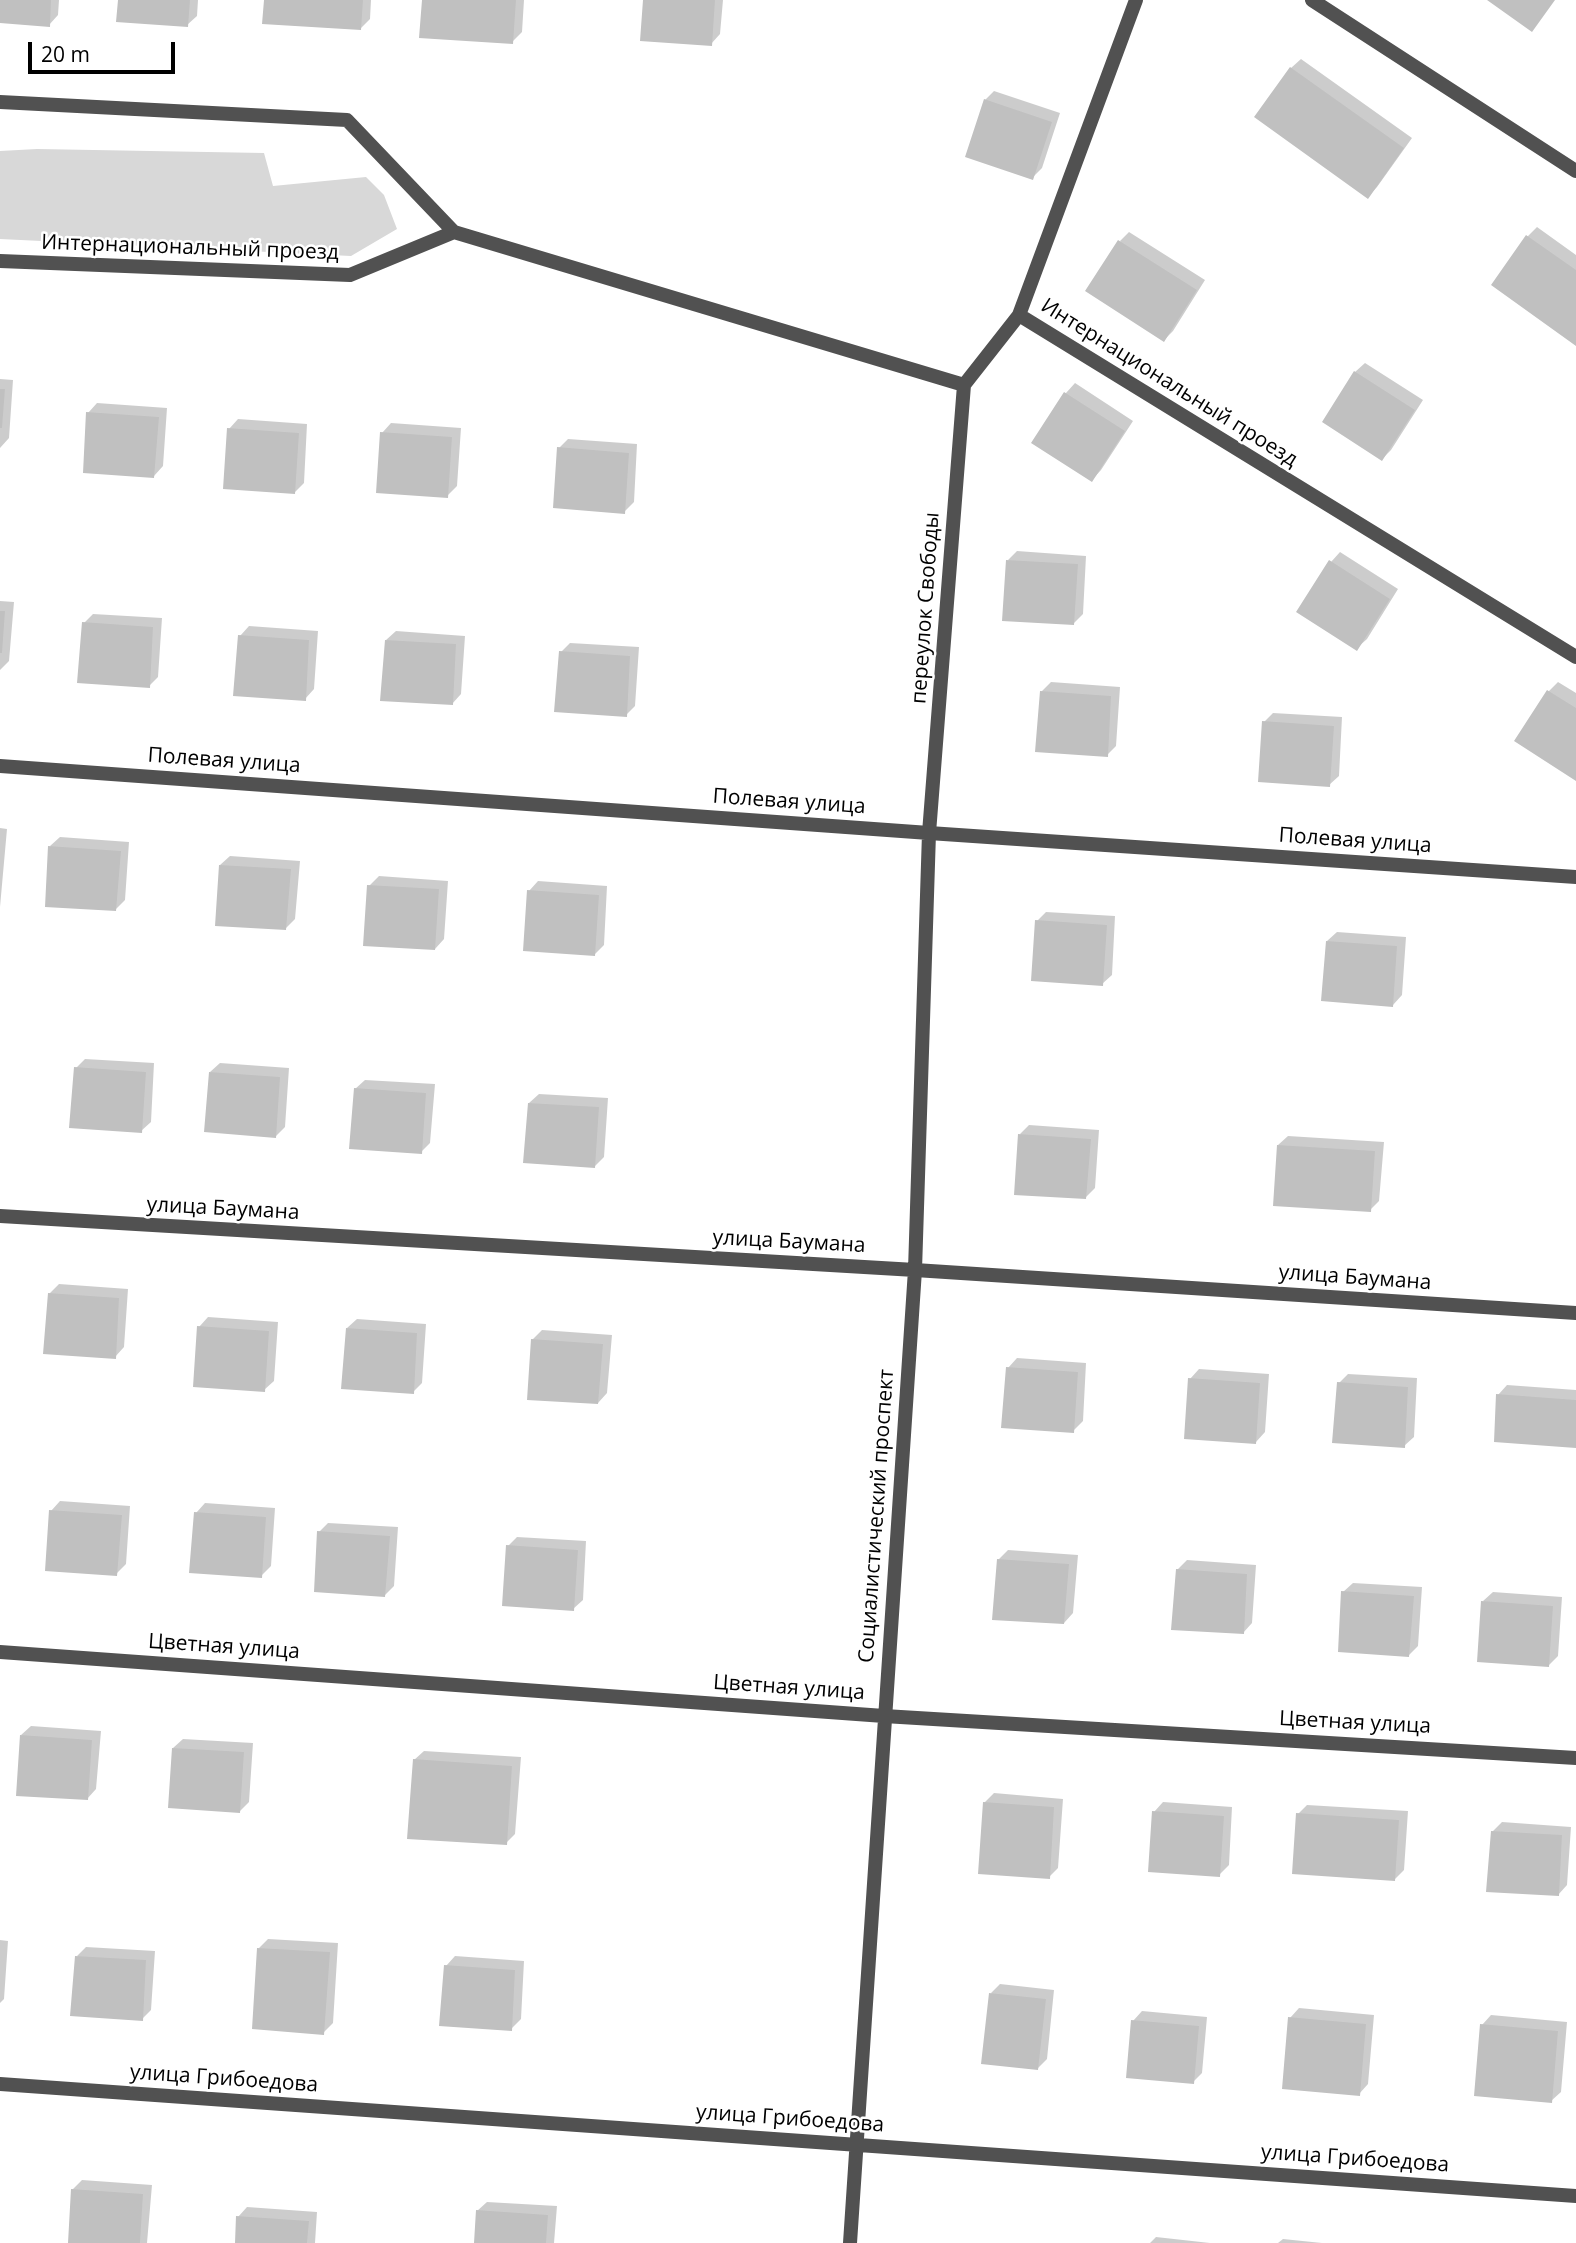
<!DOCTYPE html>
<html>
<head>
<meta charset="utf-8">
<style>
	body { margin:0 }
	#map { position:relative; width:1576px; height:2243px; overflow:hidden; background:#fff; font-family:"Open Sans",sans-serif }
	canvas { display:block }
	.scale { position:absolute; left:28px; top:42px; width:147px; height:32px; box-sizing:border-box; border:4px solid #000; border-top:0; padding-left:9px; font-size:21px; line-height:24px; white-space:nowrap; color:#000; -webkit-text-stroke:5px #fff; paint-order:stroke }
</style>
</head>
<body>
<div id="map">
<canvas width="1576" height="2243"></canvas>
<div class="scale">20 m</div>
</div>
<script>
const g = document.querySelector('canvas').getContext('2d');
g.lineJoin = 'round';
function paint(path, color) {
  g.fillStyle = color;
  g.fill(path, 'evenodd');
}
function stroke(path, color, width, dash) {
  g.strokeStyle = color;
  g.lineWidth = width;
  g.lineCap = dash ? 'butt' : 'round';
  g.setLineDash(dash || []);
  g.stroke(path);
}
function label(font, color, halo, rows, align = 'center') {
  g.font = font + ' "Open Sans",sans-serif';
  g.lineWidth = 5;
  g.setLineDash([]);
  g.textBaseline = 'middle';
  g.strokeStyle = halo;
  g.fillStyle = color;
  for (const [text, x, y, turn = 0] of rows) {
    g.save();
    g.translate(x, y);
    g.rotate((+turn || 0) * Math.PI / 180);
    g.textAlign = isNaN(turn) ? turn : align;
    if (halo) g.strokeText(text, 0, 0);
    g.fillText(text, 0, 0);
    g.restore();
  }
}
paint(new Path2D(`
	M37,149l227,4 9,33 93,-9 18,18 13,34 -46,27 -351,-17v-88z`), '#d8d8d8');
paint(new Path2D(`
	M0,0h59l-1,15 -9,10 -49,-3z
	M119,0h79l-1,16 -10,9z
	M265,0h106l-1,19 -10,10z
	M423,0h101l-2,32 -10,10z
	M644,0h79l-3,34 -9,10z
	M1301,59l111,79 -35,49 -9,9 -111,-79 34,-49z
	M994,91l66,22 -18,55 -10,10 -47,-78z
	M1537,227l39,28v89l-83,-59 35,-49z
	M1129,232l76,48 -32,51 -9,9 -44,-99z
	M1365,363l58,37 -32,50 -9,9 -27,-87z
	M0,379l13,1 -4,58 -9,10z
	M1075,383l58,38 -32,49 -9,10 -58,-38 32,-49z
	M97,403l70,5 -4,58 -9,10 -66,-63z
	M238,419l69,5 -3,59 -9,9 -66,-63z
	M391,423l70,5 -4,58 -10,10 -65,-63z
	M568,439l69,5 -3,58 -10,10 -65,-64z
	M1017,551l69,5 -3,58 -10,10 -65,-64z
	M1340,552l58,37 -31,50 -10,9 -26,-86z
	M0,601l14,1 -5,59 -9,9z
	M93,614l69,4 -4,59 -9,9 -65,-63z
	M249,626l69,5 -4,58 -9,10 -65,-63z
	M396,631l69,5 -4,58 -9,10 -66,-64z
	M570,643l69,4 -4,59 -9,9 -65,-63z
	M1051,682l69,5 -4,59 -9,9 -66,-63z
	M1558,682l18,11v84l-60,-37 33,-49z
	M1273,713l69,4 -3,59 -10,9 -65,-63z
	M0,828l7,1 -7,78z
	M60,837l69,5 -4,58 -9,9 -66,-63z
	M230,856l70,5 -5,58 -9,9 -66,-63z
	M379,876l69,5 -4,58 -9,10 -66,-63z
	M538,881l69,5 -3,59 -9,9 -66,-63z
	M1046,912l69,4 -3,59 -10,9 -65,-63z
	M1337,932l69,5 -4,58 -9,10 -66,-64z
	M85,1059l69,4 -3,59 -10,9 -65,-63z
	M220,1063l69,5 -4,59 -9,9 -66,-64z
	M365,1080l70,4 -5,59 -9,9 -66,-63z
	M539,1094l69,4 -4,59 -9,9 -66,-63z
	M1029,1125l70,5 -4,58 -10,10 -65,-64z
	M1288,1136l96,6 -5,59 -9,9 -92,-65z
	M59,1284l69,5 -4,58 -9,10 -66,-63z
	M208,1317l70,5 -4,59 -10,9 -65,-63z
	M357,1319l69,5 -4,59 -9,9 -66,-64z
	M542,1330l70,5 -5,58 -9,10 -66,-63z
	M1017,1358l69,5 -3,58 -10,10 -65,-63z
	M1199,1369l70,5 -4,58 -9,10 -66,-63z
	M1348,1374l69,4 -3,59 -10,9 -65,-63z
	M1507,1385l69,5v56l-78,-51z
	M60,1501l70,5 -4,58 -10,10 -65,-63z
	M205,1503l70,5 -4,58 -10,10 -65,-63z
	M328,1523l70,4 -4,59 -9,9 -66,-63z
	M517,1537l69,4 -3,59 -10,9 -65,-63z
	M1008,1550l70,5 -5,58 -9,10 -66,-63z
	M1187,1560l69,5 -4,58 -9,10 -66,-63z
	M1353,1583l69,4 -4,59 -9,9 -66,-63z
	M1493,1592l69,5 -4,59 -9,9 -66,-64z
	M31,1726l70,5 -5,58 -9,10 -66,-64z
	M183,1739l70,4 -4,59 -9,9 -67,-63z
	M424,1751l97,6 -6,77 -9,9 -92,-83z
	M994,1793l69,6 -5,69 -9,9 -65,-74z
	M1163,1802l69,5 -3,58 -10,10 -65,-63z
	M1307,1805l101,6 -4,59 -9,9 -97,-65z
	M1502,1822l69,5 -4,58 -9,10 -66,-63z
	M268,1939l70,4 -5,80 -10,10 -64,-85z
	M0,1940l8,1 -4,58 -4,4z
	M86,1947l69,4 -4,59 -9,9 -65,-63z
	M455,1956l69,5 -3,58 -10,10 -65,-63z
	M1000,1984l54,6 -7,69 -10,10 -46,-76z
	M1299,2008l75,7 -6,69 -9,10 -69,-76z
	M1142,2011l65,6 -5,56 -9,9 -60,-61z
	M1491,2015l76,7 -6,70 -10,9 -69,-76z
	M82,2180l70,5 -5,58h-78l3,-53z
	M487,2202l70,4 -3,37h-79l2,-32z
	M247,2207l70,5 -2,31h-79l2,-26z
	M1156,2237l54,6h-60z
	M1283,2239l39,4h-44z`), '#0003');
paint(new Path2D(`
	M0,0h51l-1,27 -50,-4z
	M118,0h72l-2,27 -72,-5z
	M264,0h99l-2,30 -99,-6z
	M422,0h94l-3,44 -94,-6z
	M643,0h72l-3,46 -72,-5z
	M1487,0h68l-23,32z
	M1290,67l114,81 -36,51 -114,-82z
	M984,99l68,23 -19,58 -68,-23z
	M1526,235l50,35v76l-85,-61z
	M1118,240l79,50 -33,52 -79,-51z
	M1354,371l61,39 -33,51 -60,-39z
	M0,389h5l-3,39h-2z
	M1064,392l61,39 -33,51 -61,-39z
	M86,412l73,5 -5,61 -71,-5z
	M227,428l72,5 -4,61 -72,-5z
	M380,432l72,5 -4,61 -72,-5z
	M557,447l72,6 -4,61 -72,-6z
	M1006,560l72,4 -4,61 -72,-4z
	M1329,560l61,39 -33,52 -61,-39z
	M0,611h5l-3,42h-2z
	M82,622l71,5 -3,61 -73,-5z
	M238,635l71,5 -3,61 -73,-5z
	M385,640l71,4 -3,61 -73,-4z
	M559,651l71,5 -3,61 -73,-5z
	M1547,690l29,18v73l-62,-40z
	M1040,691l71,5 -3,61 -73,-5z
	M1262,721l72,5 -4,61 -72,-5z
	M48,846l73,5 -5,60 -71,-4z
	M219,865l72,4 -5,61 -71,-4z
	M367,885l72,4 -4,61 -72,-4z
	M527,890l72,5 -4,61 -72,-5z
	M1035,920l72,5 -4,61 -72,-5z
	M1326,941l71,5 -4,61 -72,-6z
	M74,1067l72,5 -4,61 -73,-5z
	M209,1072l71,5 -4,61 -72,-6z
	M354,1088l72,5 -4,61 -73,-5z
	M528,1103l71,4 -4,61 -72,-5z
	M1018,1134l73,5 -5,60 -72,-4z
	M1277,1145l98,6 -4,61 -98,-6z
	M48,1293l71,5 -3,61 -73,-5z
	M197,1326l72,5 -4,61 -72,-5z
	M346,1328l71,5 -3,61 -73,-5z
	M531,1339l72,5 -5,60 -71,-4z
	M1006,1367l72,5 -4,61 -73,-5z
	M1188,1378l72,5 -4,61 -72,-5z
	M1337,1382l71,5 -3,61 -73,-5z
	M1496,1394l80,6v48l-82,-6z
	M49,1510l73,5 -5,61 -72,-5z
	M194,1512l72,5 -4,61 -73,-5z
	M317,1531l73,5 -5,61 -71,-5z
	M506,1545l72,5 -4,61 -72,-5z
	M997,1559l72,5 -5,60 -72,-4z
	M1176,1569l71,5 -3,60 -73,-4z
	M1341,1591l73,5 -5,61 -71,-5z
	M1481,1601l72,5 -4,61 -72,-5z
	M20,1735l72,5 -4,60 -72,-4z
	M172,1748l72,4 -4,61 -72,-5z
	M413,1759l99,7 -5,79 -100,-6z
	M983,1802l71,5 -4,72 -72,-5z
	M1152,1811l72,5 -4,61 -72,-5z
	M1296,1813l103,7 -4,61 -103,-7z
	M1491,1831l71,4 -3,61 -73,-4z
	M257,1948l73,4 -6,83 -72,-6z
	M75,1956l71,4 -3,61 -73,-5z
	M444,1965l71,5 -3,61 -73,-5z
	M989,1993l57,6 -8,71 -57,-6z
	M1288,2017l78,7 -6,72 -78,-7z
	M1131,2020l68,6 -5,58 -68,-6z
	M1480,2024l78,7 -6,72 -78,-7z
	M71,2189l72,5 -3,49h-72z
	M476,2210l72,5 -2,28h-72z
	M236,2216l73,5 -2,22h-72z`), '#c0c0c0');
stroke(new Path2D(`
	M1312,0l264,171
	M0,102l347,18 107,112
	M0,261l350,14 104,-43 510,153 55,-70 557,342
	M1019,315l117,-315
	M0,766l929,67 647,44
	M0,1216l915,54 661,43
	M0,1652l884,64 692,42
	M0,2084l1576,112
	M850,2243l65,-973 14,-437 35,-448`), '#515151', 14);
label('21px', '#000', '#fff', [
	["Интернациональный проезд",190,248,2],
	["Интернациональный проезд",1169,383,32],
	["переулок Свободы",926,608,-86],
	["Полевая улица",224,761,4],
	["Полевая улица",789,802,4],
	["Полевая улица",1355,841,4],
	["улица Баумана",223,1209,3],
	["улица Баумана",789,1242,3],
	["улица Баумана",1355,1278,4],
	["Социалистический проспект",877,1516,-86],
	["Цветная улица",224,1647,4],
	["Цветная улица",789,1688,4],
	["Цветная улица",1355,1723,3],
	["улица Грибоедова",224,2079,4],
	["улица Грибоедова",790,2119,4],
	["улица Грибоедова",1355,2159,4]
]);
</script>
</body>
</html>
